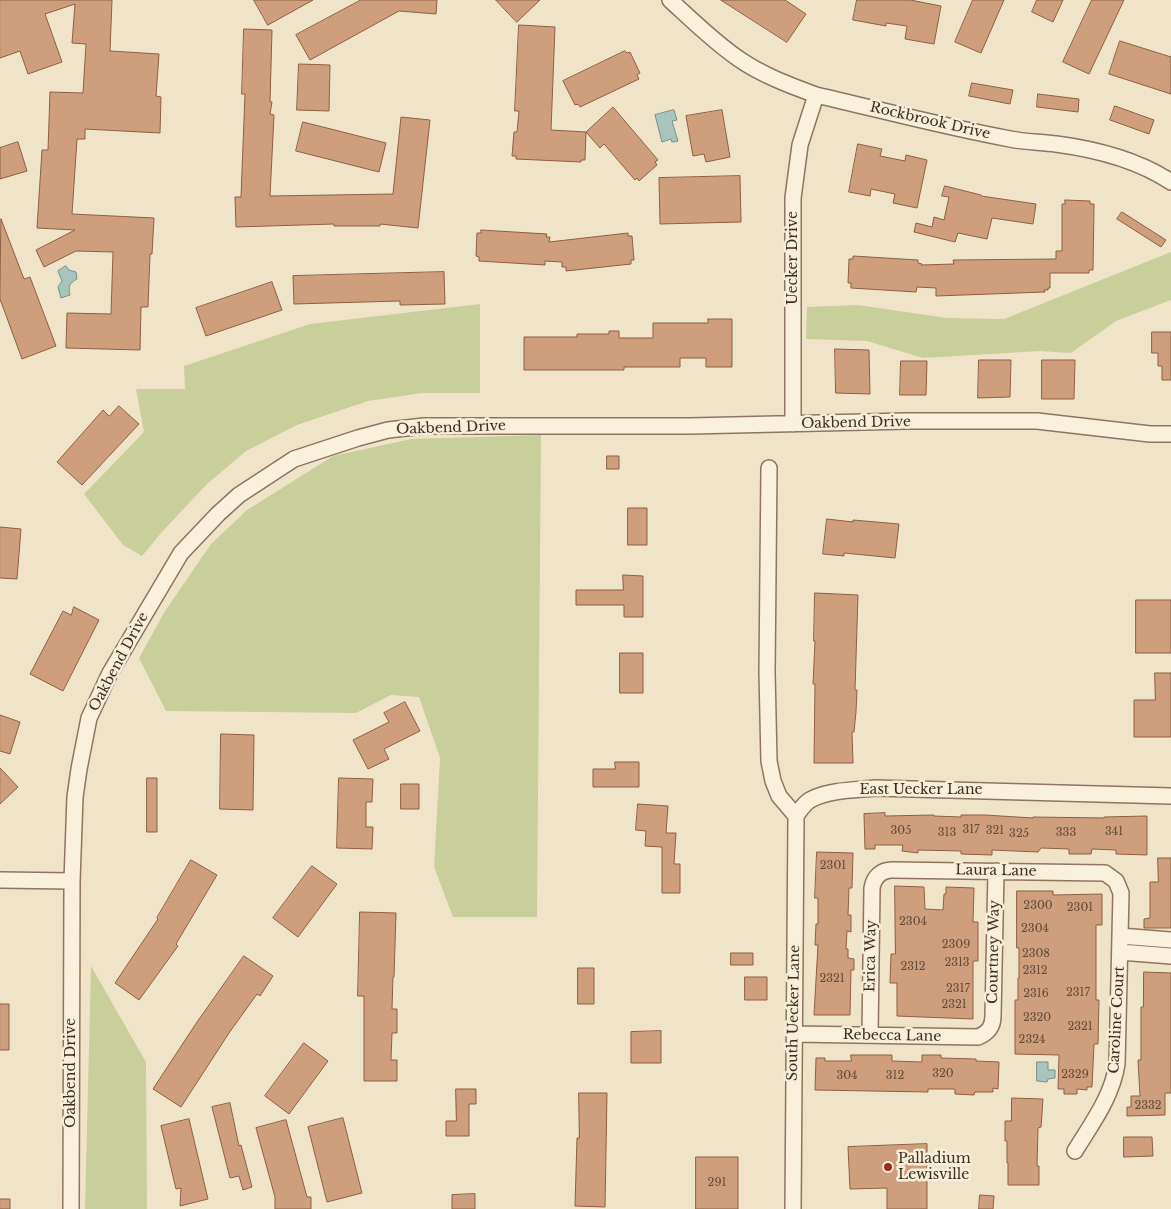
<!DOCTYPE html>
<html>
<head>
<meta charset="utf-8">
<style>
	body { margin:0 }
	canvas { display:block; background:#f0e4c8 }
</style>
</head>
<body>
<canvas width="1171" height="1209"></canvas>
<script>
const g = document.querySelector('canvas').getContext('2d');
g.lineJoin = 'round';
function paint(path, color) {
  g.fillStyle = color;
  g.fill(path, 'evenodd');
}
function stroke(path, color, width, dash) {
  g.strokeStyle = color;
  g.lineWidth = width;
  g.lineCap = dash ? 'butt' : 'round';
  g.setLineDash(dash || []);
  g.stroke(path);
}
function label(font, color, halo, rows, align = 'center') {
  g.font = font + ' "Libre Baskerville",serif';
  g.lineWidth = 5;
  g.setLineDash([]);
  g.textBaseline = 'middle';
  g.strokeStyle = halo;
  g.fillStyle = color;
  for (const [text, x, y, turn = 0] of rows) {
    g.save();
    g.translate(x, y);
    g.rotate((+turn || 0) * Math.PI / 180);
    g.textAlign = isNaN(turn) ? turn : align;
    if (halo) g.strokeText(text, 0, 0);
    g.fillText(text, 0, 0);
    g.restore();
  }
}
paint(new Path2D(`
	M1171,252v48l-55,21 -45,32 -31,-2 -117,7 -56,-17 -61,-2 1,-32 51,-2 89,13 57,1z
	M480,304v89h-58l-54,8 -71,24 -51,26 -39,33 -46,49 -19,23 -19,-11 -39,-51 60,-62 -8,-43h49l-1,-23 126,-42z
	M541,435l-4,482h-84l-19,-50 6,-109 -21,-61 -28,-2 -35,18 -190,-2 -27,-53 26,-47 46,-67 36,-34 86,-54 78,-17z
	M91,966l55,96 1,147h-62z`), '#c9cf9b');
const water = new Path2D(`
	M674,110l3,10 -5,1 6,20 -6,1 -1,-3 -9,3 -7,-27z
	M66,266l3,4 7,2 1,7c-8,4 -9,8 -7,16l-9,3 -3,-11 4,-6 -4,-10z
	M1037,1062h11v8h7v8l-7,1 -1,3 -10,-1z`);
paint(water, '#a9c4bc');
stroke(water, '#6f938a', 1);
const building = new Path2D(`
	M0,0h112l-2,51 49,3 -3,42 5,1 -1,36 -75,-4v10h-8l-5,75 82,4 -2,36h-2l-2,53h-7l-1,43 -74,-2 1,-35 44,1 2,-62 -37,-1 -32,16 -8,-17 39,-20 -38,-2 5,-78h6l2,-58 33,1 3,-49 -14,-1 3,-39 -30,10 17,48 -34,12 -8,-23 -20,7z
	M254,0h59l-45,25z
	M361,0h76l-1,14 -37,-3 -89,49 -14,-25z
	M496,0h44l-23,22z
	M721,0h64l21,14 -19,28z
	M857,0h53l31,6 -7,38 -29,-5 2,-13 -21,-3v3l-33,-6z
	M973,0h31l-23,53 -26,-11z
	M1037,0h26l-10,22 -21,-10z
	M1092,0h32l-35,74 -26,-12z
	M519,25l36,2 -4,103 35,2 27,-25 45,53 -3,2 2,3 -18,16 -2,-3 -2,2 -31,-36 -4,4 -14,-16 -1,28h-4v2l-65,-3v-3h-4l2,-24h3l2,-21h-4z
	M244,29l28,1 -2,72h2l-2,12 4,1 -4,81 123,-2 8,-77 29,3 -12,108 -38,-4v2h-46v-2l-98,3 -1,-30h6l4,-103h-3z
	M1120,41l51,16v37l-62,-20z
	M625,51l2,2 3,-1 10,21 -3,2 2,4 -59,28 -2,-3 -3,1 -12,-24z
	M299,64l31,1 -1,46 -32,-1z
	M972,83l41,7 -3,14 -41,-8z
	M1038,94l41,5 -1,13 -41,-5z
	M1115,106l39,14 -5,14 -39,-14z
	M722,110l8,47 -24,5 -2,-8 -11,2 -7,-40z
	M303,122l83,21 -7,29 -83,-21z
	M18,142l9,29 -27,8v-31z
	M858,144l24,5 -2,7 25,5 1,-6 21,5 -10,48 -24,-5 2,-9 -24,-5 -1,7 -21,-4z
	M740,176l1,46 -81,2 -1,-46z
	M945,186l36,9v1l55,8 -3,20 -41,-6 -5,21 -29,-6 -3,9 -41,-10 2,-9 16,4 2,-10 10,3 5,-23 -7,-1z
	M1065,200l25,1v3h4l-1,66h-4v3h-39v15h-2v2h-4l1,2 -109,4v-8l-19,-1 -1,5 -65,-4v-5h-3l1,-24h4v-3l65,4v3l4,1 -1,1 33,-1 -1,-4 103,-1v-8h6v-47h3z
	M1122,212l44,28 -5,7 -44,-28z
	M1,219l23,60 6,-2 26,69 -34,13 -22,-60z
	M481,230l66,4 -1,3h4l-1,5 79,-9v3h4l2,24h-3v4l-65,7v-4h-4v-5l-17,-1v4l-66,-4v-4l-3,-1 1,-23h4z
	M444,272l1,32 -45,1v-4l-106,3 -1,-28z
	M272,282l10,28 -76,26 -10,-28z
	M708,319h24v48h-26v-9h-26v9h-56v3h-100v-33h53v-3h32v-3h10v7h34v-15h55z
	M1152,332h19v48h-9v-14h-4v-13h-6z
	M835,349l34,1 1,44 -34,-1z
	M979,360h32l-1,37 -32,1z
	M1042,360h33l-1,39h-32z
	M901,361h26l-1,34h-26z
	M119,406l20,18 -57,61 -25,-23 46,-52 6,6z
	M607,456h12v13h-12z
	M628,508h19v37h-19z
	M827,519l26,3v-2l46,4 -4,34 -51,-5v3l-21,-2z
	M0,527l21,2 -4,50 -17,-1z
	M623,575l20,1v41h-19v-12h-48v-15h47z
	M815,593l43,2 -3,95h2l-1,22 -2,20h-2l1,31h-39l1,-79h-2l2,-43h-1z
	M1136,600h35v53h-35z
	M74,607l25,13 -36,71 -33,-17 33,-63 8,4z
	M620,653h23v40h-23z
	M1155,673h16v64h-37v-37h21z
	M405,702l15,29 -36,18 5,10 -21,10 -15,-29 36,-18 -5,-9z
	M0,715l20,7 -10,32 -10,-3z
	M221,734l33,1 -1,75 -33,-1z
	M615,762h24v25h-46v-18h22z
	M0,768l18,19 -18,17z
	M147,778h10v54h-10z
	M339,778l34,1 -1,23h-6v25h7l-1,22 -35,-1z
	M401,784h18v25h-18z
	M638,804l30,2 -2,27h10l-2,31h6v29h-18v-46l-17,-1 1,-15 -10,-1z
	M885,813v3l49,-1v1l27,1v-2h24l48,3v-1l71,1v-1l43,-1v39l-31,-1v-4l-24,-1 -1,5h-22v-5l-28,-1 -3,4 -46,-2v5l-31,-1v-3l-43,-1v3l-16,-2 1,-6h-28v4h-10l-1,-35z
	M817,852l36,1 -1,35h-3l-1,27h3v17l-4,-1 -1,18h2v9l6,1v11h-3l-1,45h-36l4,-70h-3l1,-21h2v-26h-3z
	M1158,858h13v70h-27v-9l6,-1v-36h8z
	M191,860l26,15 -41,69 2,2 -39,54 -24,-17 43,-64 -1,-1z
	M312,866l25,18 -39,53 -25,-19z
	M895,886l29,1 1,22 18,1 1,-16h2v-7l28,1 -1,34h5v39h-5v58l-76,-3v-33h-7l1,-29h4z
	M1017,891h36v4l49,-1v31h-6v75h3l-1,44h-4l-2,43h-5v3l-10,-1v5h-13v-5h-6l1,-34 -44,-1v-54h3v-22h1v-30h-2z
	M360,912l36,1 -2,64h-1l-1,32h5v24h-5l-1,27h6v21h-33v-85h-6z
	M731,953h22v12h-22z
	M244,956l29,20 -13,20 -3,-2 -28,39 -48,74 -28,-18 42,-64z
	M578,968h16v36h-16z
	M1144,972l27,1v120h-6v22l-38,1v-9h4v-11h9l-2,-36h3v-53h2z
	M745,977h22v23h-22z
	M0,1004h9v46h-9z
	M661,1031v32h-30v-31z
	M304,1043l24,18 -39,53 -24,-18z
	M851,1055h41v6l30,1v-7h19v3l35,1v2l23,1 -1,27 -5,-1v4h-18l-1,3 -19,-1v-5h-27v3l-113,-2 1,-32h9v3h26z
	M456,1089h20v15h-7v32h-23v-15h10z
	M579,1093h28l-2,114 -30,-1 2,-68h2z
	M1012,1098l31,1 -2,28 -3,1 -1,38h2v19h-31v-22h-1v-22h-2v-20h6z
	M230,1103l9,43 2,-1 11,42 -9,3 -4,-14 -9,2 -18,-71z
	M343,1118l19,75 -35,9 -19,-75z
	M189,1119l19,80 -28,7 1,-18 -5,1 -15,-63z
	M286,1120l21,77h4v12h-36v-12l-19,-69z
	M1124,1137h28l1,19 -29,1z
	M927,1144v65h-40v-21l-37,1 -2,-42z
	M696,1157h42v52h-42z
	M475,1194v15h-23v-14z
	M980,1195l14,1 -1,13h-14z
	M0,1199h10v10h-10z`);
paint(building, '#cf9f7d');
stroke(building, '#8d5f41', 1);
const minor = new Path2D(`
	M670,0c22,20 44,42 69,59 23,16 50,26 77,36 65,15 129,32 194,44 15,3 31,3 46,5 38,5 82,16 115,38
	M793,424v-226l7,-53 16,-50
	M769,468l-2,204 2,89 4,20 6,15 17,20
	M796,816c4,-6 9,-14 16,-17 17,-9 44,-9 63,-11l296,8
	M0,880l72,1
	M1120,936l51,4
	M1120,952l51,4
	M794,1034l184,3c10,-4 15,-10 15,-21l3,-145
	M870,1035l2,-147c2,-11 9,-18 20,-18l213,3 11,8 5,12 -4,171c-5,33 -25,59 -42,87
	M71,1209l1,-328 3,-84 4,-28 10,-51 21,-45 71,-120 37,-39 21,-19 55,-36 64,-21 30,-8 36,-4h266l217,-5h130l113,13h21
	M793,1209l3,-393`);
stroke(minor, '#8d765c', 18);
stroke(minor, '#faf1dc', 15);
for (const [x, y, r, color] of [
	[888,1167,5,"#9e2a2b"]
]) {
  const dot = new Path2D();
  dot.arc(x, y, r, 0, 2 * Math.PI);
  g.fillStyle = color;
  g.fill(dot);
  stroke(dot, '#f7eed8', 2);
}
label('11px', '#624a37', null, [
	["317",971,830],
	["305",901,831],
	["321",995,831],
	["341",1114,832],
	["313",947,833],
	["333",1066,833],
	["325",1019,834],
	["2301",833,866],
	["2300",1038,906],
	["2301",1080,908],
	["2304",913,922],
	["2304",1035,929],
	["2309",956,945],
	["2308",1036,954],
	["2313",957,963],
	["2312",913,967],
	["2312",1035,971],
	["2321",832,979],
	["2317",958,989],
	["2317",1078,993],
	["2316",1036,994],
	["2321",954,1005],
	["2320",1037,1018],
	["2321",1080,1027],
	["2324",1032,1040],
	["320",943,1074],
	["2329",1075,1075],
	["304",847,1076],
	["312",895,1076],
	["2332",1148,1106],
	["291",717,1183]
]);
label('14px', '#3d2e20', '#f7eed8', [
	["Rockbrook Drive",930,121,13],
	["Uecker Drive",793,258,-90],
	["Oakbend Drive",856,423,-1],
	["Oakbend Drive",451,428,-2],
	["Oakbend Drive",119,662,-62],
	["East Uecker Lane",921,790],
	["Laura Lane",996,871,1],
	["Courtney Way",994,952,-89],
	["Erica Way",871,956,-89],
	["South Uecker Lane",794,1013,-89],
	["Caroline Court",1117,1020,-87],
	["Rebecca Lane",892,1036,1],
	["Oakbend Drive",71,1073,-90]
]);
label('14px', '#3d2e20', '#f7eed8', [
	["Palladium",898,1159],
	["Lewisville",898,1175]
], 'left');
</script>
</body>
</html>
